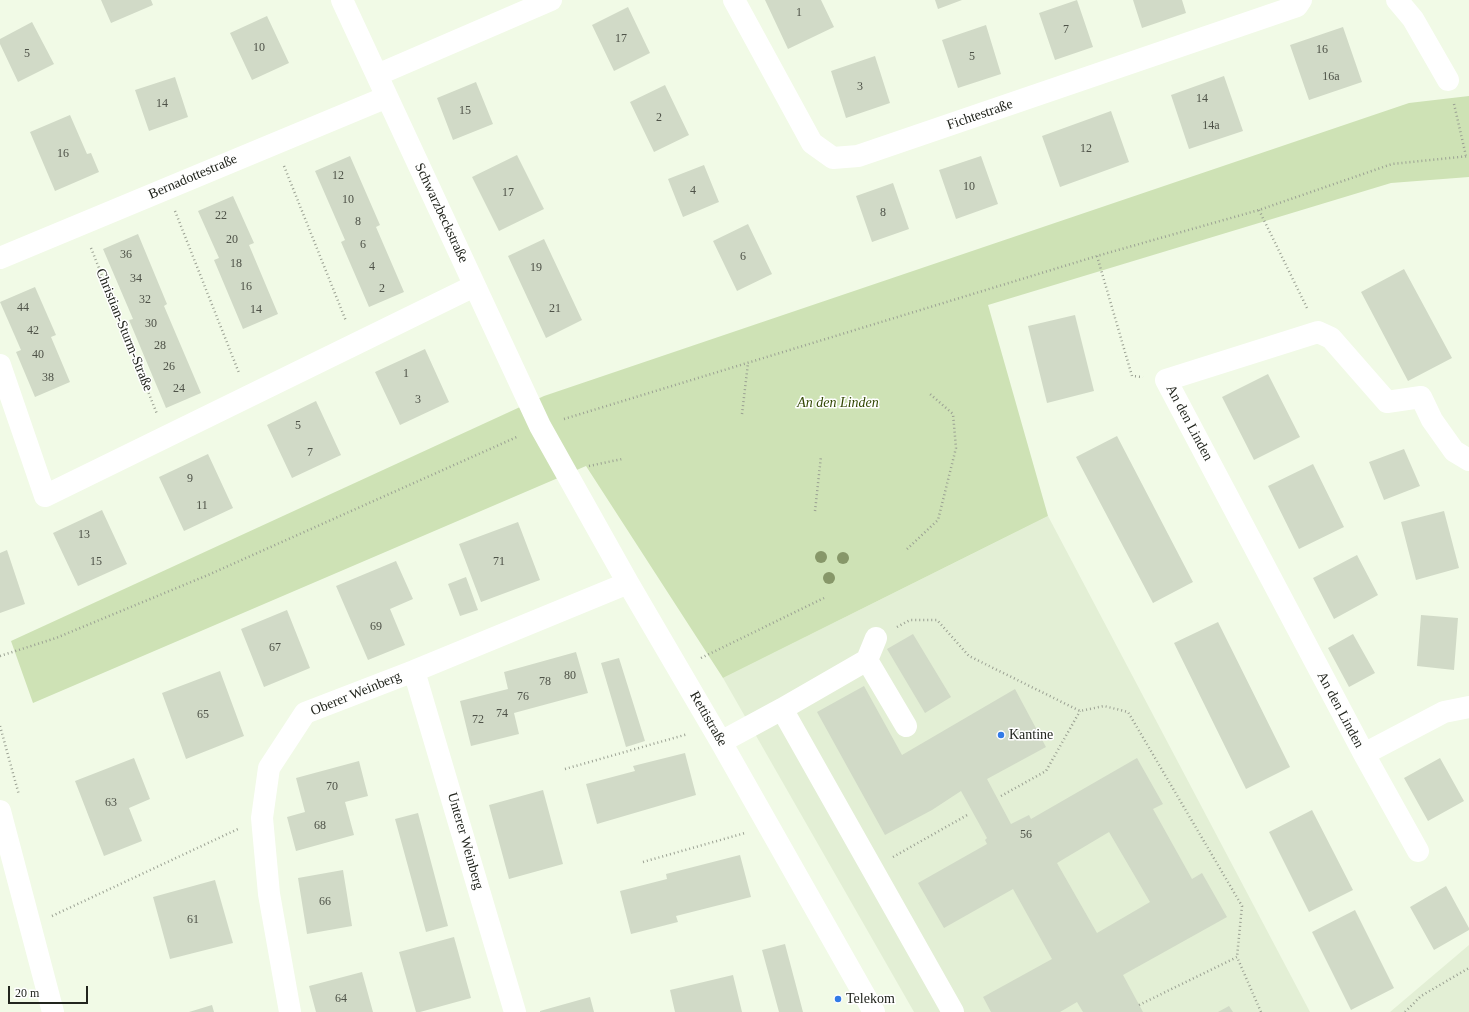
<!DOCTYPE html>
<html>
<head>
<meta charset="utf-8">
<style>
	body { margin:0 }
	#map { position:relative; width:1469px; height:1012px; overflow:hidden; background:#f1fae6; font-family:"Times New Roman",serif }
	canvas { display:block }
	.scale { position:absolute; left:8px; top:986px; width:80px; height:18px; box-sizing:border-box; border:2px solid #22251e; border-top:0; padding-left:5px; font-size:12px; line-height:14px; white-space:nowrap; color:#22251e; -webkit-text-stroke:3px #fff; paint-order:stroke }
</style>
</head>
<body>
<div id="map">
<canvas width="1469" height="1012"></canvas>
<div class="scale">20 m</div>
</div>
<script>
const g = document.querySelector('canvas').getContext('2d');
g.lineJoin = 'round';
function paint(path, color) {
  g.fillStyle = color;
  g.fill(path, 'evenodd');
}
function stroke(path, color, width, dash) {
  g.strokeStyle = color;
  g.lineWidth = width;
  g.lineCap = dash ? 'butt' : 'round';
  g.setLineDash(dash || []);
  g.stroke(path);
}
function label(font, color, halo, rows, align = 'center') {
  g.font = font + ' "Times New Roman",serif';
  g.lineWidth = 3;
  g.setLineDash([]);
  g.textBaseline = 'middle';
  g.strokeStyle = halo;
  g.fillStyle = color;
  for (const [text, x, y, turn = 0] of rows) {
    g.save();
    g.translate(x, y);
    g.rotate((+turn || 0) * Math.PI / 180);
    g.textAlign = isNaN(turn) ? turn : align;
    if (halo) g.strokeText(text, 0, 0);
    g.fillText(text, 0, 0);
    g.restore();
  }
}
paint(new Path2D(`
	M1048,516l262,496h-396l-191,-334z
	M1469,945v67h-79z`), '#e3efd5');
paint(new Path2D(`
	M1469,96v81l-78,6 -403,122 60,211 -325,162 -137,-212 -553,237 -22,-62 533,-245 865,-293z`), '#cee2b5');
paint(new Path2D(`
	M101,0h50l2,5 -42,18z
	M765,0h56l13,27 -46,22z
	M935,0h27l-24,9z
	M1077,0l16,47 -38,13 -16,-47z
	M1133,0h49l4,13 -44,15z
	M628,7l22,46 -36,18 -22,-46z
	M267,16l22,47 -37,17 -22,-47z
	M32,22l22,42 -36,18 -18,-38v-5z
	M986,25l15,49 -43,14 -16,-48z
	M1343,27l19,55 -53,18 -19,-55z
	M875,56l15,47 -44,15 -15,-47z
	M1224,76l19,55 -54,18 -18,-54z
	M175,77l13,40 -39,14 -14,-41z
	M476,82l17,42 -40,16 -16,-42z
	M665,85l24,50 -35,17 -24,-50z
	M1111,111l18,51 -69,25 -18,-51z
	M70,115l17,39 4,-1 8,19 -44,19 -25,-59z
	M517,155l27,54 -45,22 -27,-54z
	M350,156l30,69 -4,2 28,65 -35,15 -28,-65 4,-2 -30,-69z
	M981,156l17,48 -42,15 -17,-49z
	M704,165l15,37 -36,15 -15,-38z
	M893,183l16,46 -37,13 -16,-46z
	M233,196l21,47 -5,2 29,69 -35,15 -29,-69 5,-2 -21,-47z
	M748,224l24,50 -35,17 -24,-50z
	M138,234l29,70 -3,2 37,87 -35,15 -37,-88 4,-1 -30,-70z
	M544,239l38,81 -36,18 -38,-82z
	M1404,269l48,89 -44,23 -47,-89z
	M35,287l21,48 -5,2 19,45 -35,15 -19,-45 5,-2 -21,-48z
	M1075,315l19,76 -47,12 -19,-77z
	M425,349l24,53 -49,23 -25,-53z
	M1268,374l32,63 -46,23 -32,-63z
	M316,401l25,54 -49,23 -25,-53z
	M1117,436l76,146 -40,21 -77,-146z
	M1404,449l16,37 -36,14 -15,-38z
	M208,454l25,54 -49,23 -25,-54z
	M1313,464l31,63 -45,22 -31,-63z
	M102,510l25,54 -49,22 -25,-53z
	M1444,511l15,57 -43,12 -15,-58z
	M518,522l22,58 -59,22 -22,-58z
	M7,550l18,54 -25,9v-60z
	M1357,555l21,40 -44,24 -21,-41z
	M396,561l17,38 -23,10 15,36 -37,15 -32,-74z
	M466,577l12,33 -18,6 -12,-32z
	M287,610l23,58 -46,19 -23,-58z
	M1421,615l37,3 -4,52 -37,-4z
	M1218,622l72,145 -44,22 -72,-146z
	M913,634l38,63 -26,16 -38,-64z
	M1353,634l22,39 -26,14 -21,-39z
	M576,652l12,41 -74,20 5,21 -48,12 -11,-45 48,-12 -4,-17z
	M619,658l26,83 -19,6 -25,-84z
	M220,671l24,65 -58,23 -24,-66z
	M864,686l38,69 113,-66 31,58 -59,32 24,45 18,-9 2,4 106,-61 26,46 -10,5 39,70 10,-6 25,44 -104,58 20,37h-60l-6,-10 -17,10h-69l-8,-15 69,-38 -39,-70 -69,39 -26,-45 69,-39 -2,-4 2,-2 -26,-47 -29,19 -47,25 -68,-123zM1109,832l41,70 -53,31 -40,-70z
	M685,753l11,42 -99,29 -11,-40 49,-13 -2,-5z
	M134,758l16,41 -21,9 13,33 -38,15 -29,-75z
	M1440,758l24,43 -36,20 -24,-43z
	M359,761l9,35 -23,6 9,33 -58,16 -9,-34 18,-5 -9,-34z
	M543,790l20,74 -54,15 -20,-74z
	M1312,810l41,80 -44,22 -40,-80z
	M418,813l30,113 -22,6 -31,-113z
	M740,855l11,42 -75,19 2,6 -47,12 -11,-43 47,-12 -1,-5z
	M343,870l9,56 -45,8 -9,-56z
	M215,880l18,63 -63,16 -17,-62z
	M1446,886l23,42v2l-35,20 -24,-43z
	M1355,910l39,78 -43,22 -39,-78z
	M454,937l17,61 -51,14h-4l-17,-60z
	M785,944l18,68h-24l-17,-62z
	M362,972l11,40h-57l-7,-26z
	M733,975l9,37h-67l-5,-22z
	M590,997l4,15h-54v-1z
	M212,1005l2,7h-25z
	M1229,1006l4,6h-15z`), '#d1dac7');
stroke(new Path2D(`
	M1454,104l12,52
	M284,166l62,155
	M1259,210l49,100
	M175,211l64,162
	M91,248l66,166
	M1097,256l35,120 11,1
	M742,414l6,-51
	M564,419l533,-163 162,-46 133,-46 77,-8
	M589,466l33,-7
	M815,511l6,-55
	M907,549l31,-29 18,-72 -3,-34 -23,-20
	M897,627l13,-7h27l32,36 111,55 24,-5 24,6 114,194 -5,51
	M0,656l56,-18 152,-63 311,-139
	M701,658l123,-60
	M0,726l19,69
	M565,769l123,-35
	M1001,796l45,-25 34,-60
	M893,857l76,-43
	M643,862l102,-29
	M52,916l186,-87
	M1139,1005l98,-48 24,55
	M1405,1012l16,-16 48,-28`), '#9ba193', 2.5, [1, 3]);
stroke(new Path2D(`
	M342,0l198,426 88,157 93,159 153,270
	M734,0l78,143 21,15 25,-2 439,-150 4,-6
	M1397,0l16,19 35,61
	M377,75l174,-75
	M0,258l387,-161
	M0,365l45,131 429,-210
	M867,660l39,66
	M414,671l101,341
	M782,709l85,-49 9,-22
	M721,742l61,-33 171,303
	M1364,754l80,-42 25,-5
	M0,811l53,201
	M1418,851l-54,-97 -198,-374 152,-48 13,6 56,64 34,-5 11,23 22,31 15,9
	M290,1012l-21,-118 -7,-76 7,-50 36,-55 109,-42 214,-88`), '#fff', 22);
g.fillStyle = '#879769';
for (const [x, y] of [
	[821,557],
	[843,558],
	[829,578]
]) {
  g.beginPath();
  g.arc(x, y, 6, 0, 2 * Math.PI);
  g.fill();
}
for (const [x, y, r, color] of [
	[1001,735,4,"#327ae7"],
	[838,999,4,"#327ae7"]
]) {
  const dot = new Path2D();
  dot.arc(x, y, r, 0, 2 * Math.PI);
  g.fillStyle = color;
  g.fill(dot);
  stroke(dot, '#fff', 1.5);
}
label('12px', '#4e5248', null, [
	["1",799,13],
	["7",1066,30],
	["17",621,39],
	["10",259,48],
	["16",1322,50],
	["5",27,54],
	["5",972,57],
	["16a",1331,77],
	["3",860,87],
	["14",1202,99],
	["14",162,104],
	["15",465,111],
	["2",659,118],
	["14a",1211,126],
	["12",1086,149],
	["16",63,154],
	["12",338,176],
	["10",969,187],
	["4",693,191],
	["17",508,193],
	["10",348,200],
	["8",883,213],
	["22",221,216],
	["8",358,222],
	["20",232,240],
	["6",363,245],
	["36",126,255],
	["6",743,257],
	["18",236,264],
	["4",372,267],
	["19",536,268],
	["34",136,279],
	["16",246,287],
	["2",382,289],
	["32",145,300],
	["44",23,308],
	["21",555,309],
	["14",256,310],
	["30",151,324],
	["42",33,331],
	["28",160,346],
	["40",38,355],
	["26",169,367],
	["1",406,374],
	["38",48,378],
	["24",179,389],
	["3",418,400],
	["5",298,426],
	["7",310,453],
	["9",190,479],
	["11",202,506],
	["13",84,535],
	["15",96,562],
	["71",499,562],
	["69",376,627],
	["67",275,648],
	["80",570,676],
	["78",545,682],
	["76",523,697],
	["74",502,714],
	["65",203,715],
	["72",478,720],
	["70",332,787],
	["63",111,803],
	["68",320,826],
	["56",1026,835],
	["66",325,902],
	["61",193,920],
	["64",341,999]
]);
label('14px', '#22251e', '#fff', [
	["Fichtestraße",980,115,-19],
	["Bernadottestraße",193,177,-23],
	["Schwarzbeckstraße",441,213,65],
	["Christian-Sturm-Straße",124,330,68],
	["An den Linden",1189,423,62],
	["Oberer Weinberg",356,694,-22],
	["An den Linden",1340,710,62],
	["Rettistraße",708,719,60],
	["Unterer Weinberg",465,841,74]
]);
label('italic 14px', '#314603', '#fff', [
	["An den Linden",838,403]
]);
label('14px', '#22251e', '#fff', [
	["Kantine",1009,735],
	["Telekom",846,999]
], 'left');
</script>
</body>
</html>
